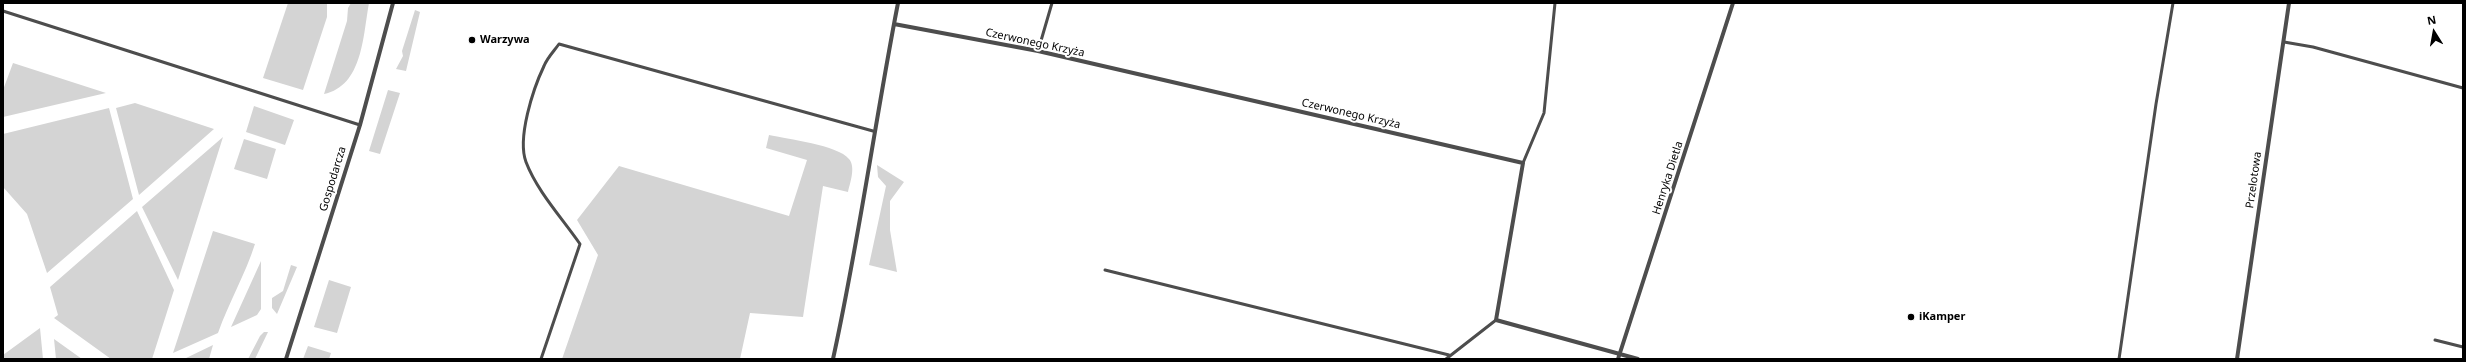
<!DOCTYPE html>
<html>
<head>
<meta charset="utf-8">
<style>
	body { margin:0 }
	#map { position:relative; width:2466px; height:362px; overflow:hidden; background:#fff; font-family:"Noto Sans",sans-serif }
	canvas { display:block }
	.frame { position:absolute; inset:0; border:4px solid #000; pointer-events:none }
	.north { position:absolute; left:2414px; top:12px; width:40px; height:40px; -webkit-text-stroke:3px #fff; paint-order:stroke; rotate:349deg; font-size:11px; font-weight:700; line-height:16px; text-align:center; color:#000 }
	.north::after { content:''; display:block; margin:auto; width:14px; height:18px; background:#000; clip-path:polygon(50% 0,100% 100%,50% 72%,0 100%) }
</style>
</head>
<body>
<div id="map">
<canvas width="2466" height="362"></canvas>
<div class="frame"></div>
<div class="north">N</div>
</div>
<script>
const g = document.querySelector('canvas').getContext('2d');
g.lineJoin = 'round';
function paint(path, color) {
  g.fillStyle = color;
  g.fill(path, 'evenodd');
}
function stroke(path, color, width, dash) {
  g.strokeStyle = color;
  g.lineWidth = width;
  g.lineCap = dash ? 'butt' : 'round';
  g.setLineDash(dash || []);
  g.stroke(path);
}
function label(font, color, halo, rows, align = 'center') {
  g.font = font + ' "Noto Sans",sans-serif';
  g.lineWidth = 4;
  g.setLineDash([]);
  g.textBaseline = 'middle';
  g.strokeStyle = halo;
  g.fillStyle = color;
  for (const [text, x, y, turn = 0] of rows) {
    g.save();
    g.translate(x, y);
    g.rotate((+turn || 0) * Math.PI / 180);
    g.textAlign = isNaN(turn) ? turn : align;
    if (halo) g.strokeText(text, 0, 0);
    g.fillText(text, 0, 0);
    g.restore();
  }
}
paint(new Path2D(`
	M288,3h39v14l-24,73 -40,-12z
	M351,3h18c-6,32 -6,83 -45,91l23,-73 1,-13z
	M415,10l5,2 -14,59 -10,-2 7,-13 -1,-5z
	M13,63l93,30 -103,24v-27z
	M388,90l12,3 -20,61 -11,-3z
	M135,103l79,26 -75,66 -23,-87z
	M254,106l40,14 -9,25 -39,-13z
	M109,108l24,91 -86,74 -20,-59 -24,-27v-53z
	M769,135c18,4 69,10 80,24 7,8 1,24 -1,33l-25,-6 -20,131 -53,-4 -10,46h-178l36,-104 -21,-35 42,-54 170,50 18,-56 -41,-12z
	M223,137l-45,143 -36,-73z
	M244,139l32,10 -9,30 -33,-10z
	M877,165l27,17 -14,19v29l7,42 -28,-7 17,-79 -8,-9z
	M137,211l37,79 -22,69h-41l-57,-41 4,-3 -8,-28z
	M213,231l42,13c-10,31 -26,58 -37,89l-45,20z
	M261,261v48l-4,6 -26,12z
	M291,265l6,2 -20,47 -5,-6v-10l11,-7z
	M329,280l22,7 -14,46 -23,-6z
	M40,328l3,31h-40v-4z
	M264,332h4l-13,27h-7l12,-23z
	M54,339l28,20h-26z
	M213,345l-4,14h-25z
	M308,346l23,7 -2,6h-26z`), '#d4d4d4');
stroke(new Path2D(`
	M3,11l357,114
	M2284,42l29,5 150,41
	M1038,51l14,-48
	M1523,163l21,-50 11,-110
	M1105,270l344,85
	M2435,340l28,7
	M541,359l39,-115c-18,-26 -43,-53 -54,-82 -9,-24 7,-73 18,-96 3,-8 10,-15 15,-22l314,87
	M1446,359l50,-39
	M2119,359l37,-255 17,-101`), '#4d4d4d', 3);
stroke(new Path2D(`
	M894,24l144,27 485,112 -27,157 142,39
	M286,359l74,-234 33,-122
	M833,359c26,-118 42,-238 65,-356
	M1618,359l115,-356
	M2237,359l52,-356`), '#4d4d4d', 4);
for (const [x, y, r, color] of [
	[472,40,4,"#000"],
	[1911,317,4,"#000"]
]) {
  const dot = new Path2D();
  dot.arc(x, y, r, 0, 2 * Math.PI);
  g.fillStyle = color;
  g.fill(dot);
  stroke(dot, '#fff', 1.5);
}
label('bold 11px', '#000', '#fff', [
	["Warzywa",480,40],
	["iKamper",1919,317]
], 'left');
label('11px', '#000', '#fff', [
	["Czerwonego Krzyża",1035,43,12],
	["Czerwonego Krzyża",1351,114,13],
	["Henryka Dietla",1668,178,-72],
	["Gospodarcza",333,179,-73],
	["Przelotowa",2254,180,-82]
]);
</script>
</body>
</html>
